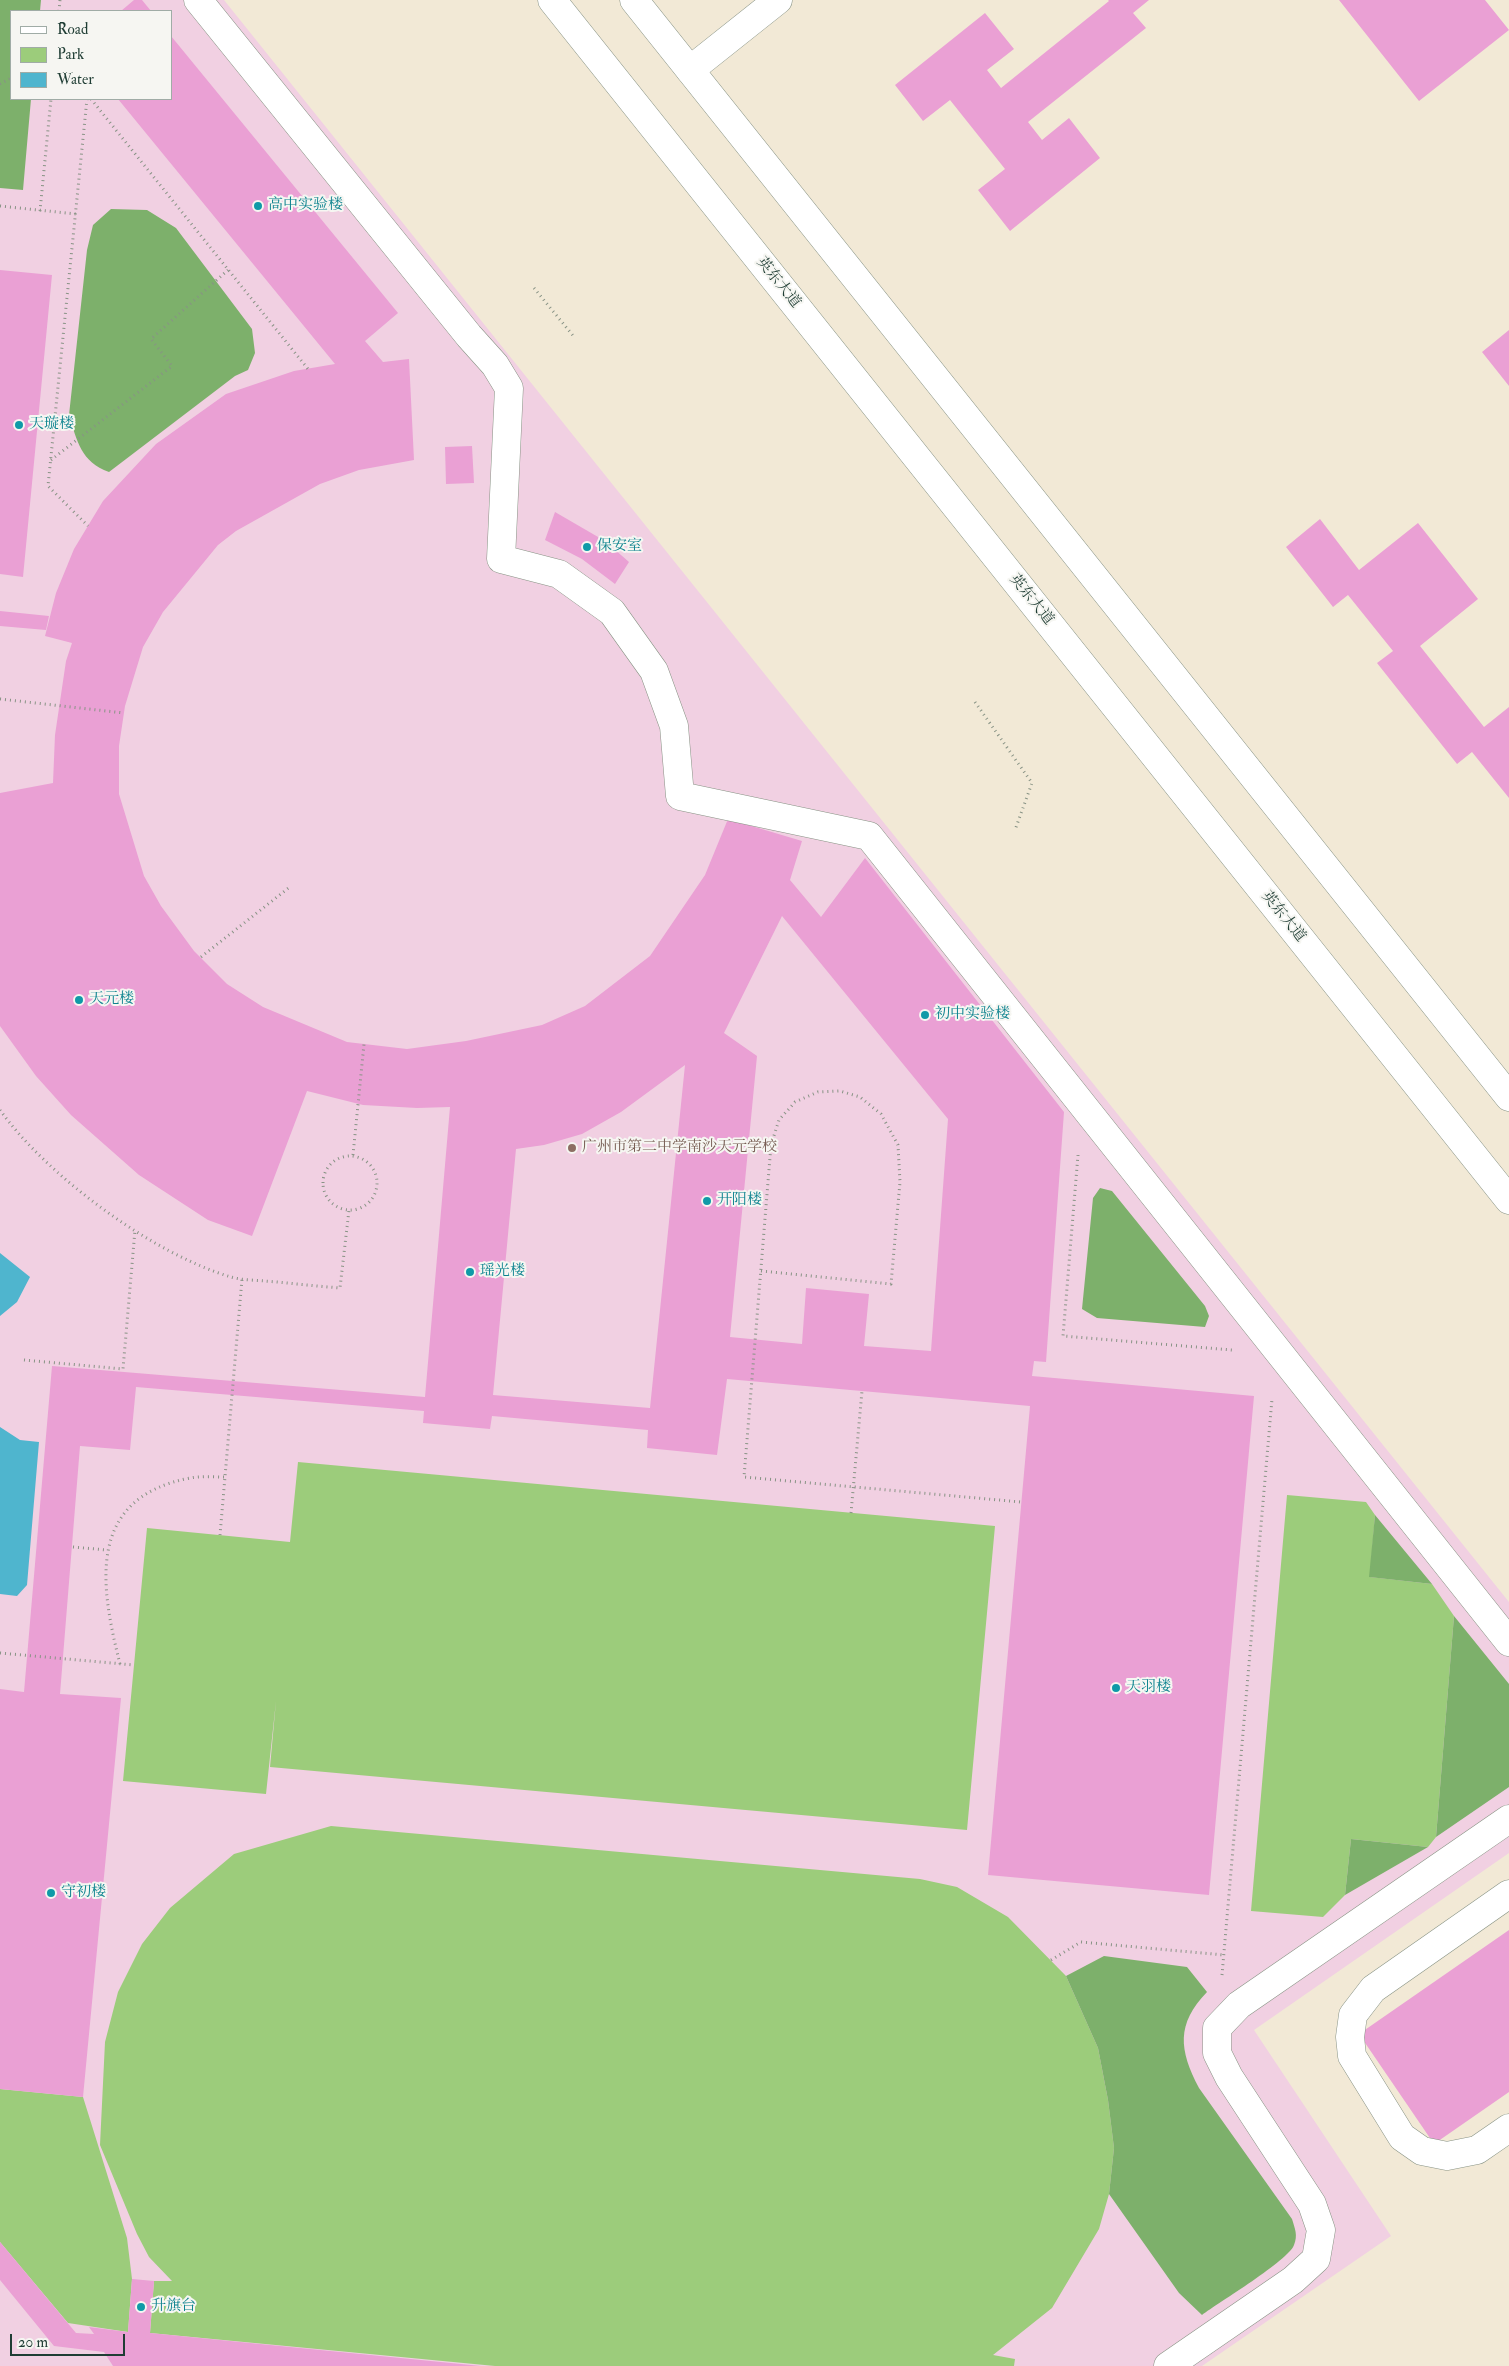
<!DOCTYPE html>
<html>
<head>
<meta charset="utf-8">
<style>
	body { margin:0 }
	#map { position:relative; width:1509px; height:2366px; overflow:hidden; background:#f2e9d6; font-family:"IM FELL Double Pica",serif }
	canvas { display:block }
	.legend { position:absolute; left:10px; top:10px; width:162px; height:90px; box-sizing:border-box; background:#f6f6f2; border:1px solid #a0aca6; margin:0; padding:6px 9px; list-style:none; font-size:15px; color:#1f3d34 }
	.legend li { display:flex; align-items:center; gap:10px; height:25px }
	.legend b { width:25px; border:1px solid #a0aca6 }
	.scale { position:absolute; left:10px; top:2334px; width:115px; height:22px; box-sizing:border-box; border:2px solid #1f3d34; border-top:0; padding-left:6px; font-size:15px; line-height:18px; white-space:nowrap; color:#1f3d34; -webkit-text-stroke:4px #f6f6f2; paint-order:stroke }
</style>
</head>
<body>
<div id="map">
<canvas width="1509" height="2366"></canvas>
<ul class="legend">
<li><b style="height:6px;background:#fff"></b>Road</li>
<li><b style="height:14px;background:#9ccc7b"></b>Park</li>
<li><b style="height:14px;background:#4fb5ce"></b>Water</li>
</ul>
<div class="scale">20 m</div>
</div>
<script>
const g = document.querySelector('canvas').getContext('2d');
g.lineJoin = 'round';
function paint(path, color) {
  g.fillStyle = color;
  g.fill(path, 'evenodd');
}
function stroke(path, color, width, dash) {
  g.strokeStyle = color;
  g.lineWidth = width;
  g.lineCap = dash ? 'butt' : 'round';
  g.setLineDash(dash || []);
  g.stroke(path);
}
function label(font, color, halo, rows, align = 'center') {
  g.font = font + ' "IM FELL Double Pica","Noto Serif SC",serif';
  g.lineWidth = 4;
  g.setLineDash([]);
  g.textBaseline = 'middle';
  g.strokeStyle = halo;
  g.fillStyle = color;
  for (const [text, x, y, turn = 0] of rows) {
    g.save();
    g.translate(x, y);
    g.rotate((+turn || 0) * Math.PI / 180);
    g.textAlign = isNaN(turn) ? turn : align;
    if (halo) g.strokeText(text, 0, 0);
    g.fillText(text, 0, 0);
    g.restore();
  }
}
paint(new Path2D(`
	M0,0h224l1285,1602v251l-255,177 137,206 -189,130h-1202zM11,11h160v88h-160z`), '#f1d0e2');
paint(new Path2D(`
	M298,1462l697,64 -28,304 -697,-63 6,-66 -10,93 -143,-13 24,-253 143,14z
	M1287,1495l79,7 9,13 -5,62 62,7 22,32 -18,221 -8,10 -77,-8 -6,56 -22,22 -72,-6z
	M331,1826l589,53 37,8 51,30 58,59 32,72 10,52 6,48 -5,46 -10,35 -47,79 -59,47 22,4 -1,7h-519l-345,-33 4,-52h18l-23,-24 -12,-23 -37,-89 5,-103 13,-50 24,-48 28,-36 64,-54z
	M0,2089l83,8 44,141 5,41 -4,53 -60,-9 -68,-81z`), '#9ccc7b');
paint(new Path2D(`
	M0,0h41l-1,11h-29v88h20l-8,91 -23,-2z
	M111,209l36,1 29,18 76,101 3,24 -7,17 -13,6 -126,96c-28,-10 -32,-31 -40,-57l18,-165 6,-25z
	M1100,1188l12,3 93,115 4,10 -4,11 -108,-9 -15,-9 11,-111z
	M1375,1515l57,69 -63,-7z
	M1454,1616l55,68v103l-73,50z
	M1351,1839l77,8 -83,48z
	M1104,1956l83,11 20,25c-31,32 -28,58 -8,96l93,131c3,10 6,16 2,26 -5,15 -76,58 -92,70l-23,-22 -70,-99 5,-46 -6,-48 -10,-52 -32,-72z`), '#7db06b');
paint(new Path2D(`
	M0,1253l30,24 -13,25 -17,14z
	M0,1427l20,13 19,2 -12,143 -10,11 -17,-2z`), '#4fb5ce');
paint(new Path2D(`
	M134,0h8l9,11h-30z
	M1108,0h41l-16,13 13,15 -118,94 14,18 27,-22 31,40 -90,73 -32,-41 27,-21 -55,-69 -27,21 -28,-36 90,-72 29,36 -27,21 14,18 108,-87z
	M1339,0h146l24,30 -90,71z
	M171,36l227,277 -33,28 18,21 26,-3 5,101 -55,10 -39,14 -84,47 -18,14 -55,67 -20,35 -18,59 -6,40v48l25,82 17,30 33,45 33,33 36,23 84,35 60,7 59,-8 76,-16 43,-19 65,-50 55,-81 23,-56 74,22 -12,39 31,37 44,-59 199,254 -18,250 -12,-1 -2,15 222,20 -45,499 -221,-20 42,-469 -303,-27 -10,76 -70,-7 1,-18 -156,-14 -2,13 -67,-6 1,-12 -288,-24 -6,63 -50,-4 -20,248 61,4 -38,399 -83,-8v-400l24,3 28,-326 373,31 25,-290 -33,1 -54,-3 -56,-14 -55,145 -44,-16 -69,-45 -68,-60 -35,-39 -36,-50v-233l53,-10 2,-48 11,-74 6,-18 -27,-7 11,-43 18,-44 29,-48 53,-57 70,-50 68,-23 41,-7 -217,-265h53zM782,916l166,203 -17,232 -67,-5 5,-52 -63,-6 -4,56 -72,-7 27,-281 -33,-23zM685,1065l-35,343 -157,-13 23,-246 28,-4 38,-11 39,-22z
	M0,270l52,5 -29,302 -23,-3z
	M1509,330v56l-27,-34z
	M472,446l2,37 -28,1 -1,-37z
	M555,512l50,29 24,21 -14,22 -33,-25 -37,-19z
	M1320,519l39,51 59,-47 60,76 -58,47 64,81 25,-20v91l-37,-46 -15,12 -80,-101 16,-12 -45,-56 -15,12 -47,-60z
	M0,611l49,5 -3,14 -46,-4z
	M1509,1930v162l-75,52 -75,-110z
	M0,2242l76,91 18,1 -5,-7 39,5 4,-53 22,2 -4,52 331,33h-368l-9,-14 -50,-6 -54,-66z`), '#eaa0d4');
const minor = new Path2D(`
	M198,0l271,336 26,29 14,23 -8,171 58,15 53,38 42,59 20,55 6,70 189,40 640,806
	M690,70l88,-70
	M1509,1894l-136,95 -20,26 -3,22 2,19 50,81 20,14 25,5 30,-6 32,-22
	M1168,2366l125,-86 23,-21 5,-29 -9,-26 -83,-127 -12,-24v-25l22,-23 270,-186`);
const highway = new Path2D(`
	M552,0l957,1200
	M634,0l875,1097`);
stroke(minor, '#889385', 29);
stroke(highway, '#889385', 29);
stroke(new Path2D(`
	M59,11l1,-11
	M0,84l11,-6
	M87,99l-39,387 40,40
	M91,99l217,270
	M0,206l76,8
	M40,211l11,-112
	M534,288l41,50
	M51,460l121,-94 -21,-27 77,-69
	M0,699l124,14
	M975,702l57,81 -17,47
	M201,957l90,-71
	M0,1110c47,66 153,144 231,167 10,3 23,3 34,4 25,2 50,5 75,7l9,-78
	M353,1155l11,-111
	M1078,1155l-15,181 169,14
	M323 1183a27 27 0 1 1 54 0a27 27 0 1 1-54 0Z
	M761,1271l130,13 9,-102 -2,-37 -17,-31 -21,-17 -20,-6 -22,1 -23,10 -16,18 -8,25 -27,332 277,25
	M24,1360l99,9 12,-139
	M851,1513l11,-122
	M220,1535l22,-256
	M73,1547l34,3
	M0,1653l134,12
	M120,1664c-20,-79 -34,-166 70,-186 11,-2 24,-1 35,-1
	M1051,1960l30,-18 143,13
	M1222,1975l50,-576`), '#889385', 3, [1, 4]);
stroke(minor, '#fff', 28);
stroke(highway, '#fff', 28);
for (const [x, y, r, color] of [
	[258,206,5,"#0f9aa8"],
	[19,425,5,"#0f9aa8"],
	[587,547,5,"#0f9aa8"],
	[79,1000,5,"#0f9aa8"],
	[925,1015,5,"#0f9aa8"],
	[572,1148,5,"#8d6e63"],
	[707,1201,5,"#0f9aa8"],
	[470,1272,5,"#0f9aa8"],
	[1116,1688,5,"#0f9aa8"],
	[51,1893,5,"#0f9aa8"],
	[141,2307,5,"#0f9aa8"]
]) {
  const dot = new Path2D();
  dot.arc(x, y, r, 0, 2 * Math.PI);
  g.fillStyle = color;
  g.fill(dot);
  stroke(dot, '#f6f6f2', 2);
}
label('15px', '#0d838f', '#f6f6f2', [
	["高中实验楼",268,206],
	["天璇楼",29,425],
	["保安室",597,547],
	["天元楼",89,1000],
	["初中实验楼",935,1015],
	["开阳楼",717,1201],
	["瑶光楼",480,1272],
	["天羽楼",1126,1688],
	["守初楼",61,1893],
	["升旗台",151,2307]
], 'left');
label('15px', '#1f3d34', '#f6f6f2', [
	["英东大道",778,283,51],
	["英东大道",1031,600,51],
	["英东大道",1283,917,51]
]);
label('15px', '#785e54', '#f6f6f2', [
	["广州市第二中学南沙天元学校",582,1148]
], 'left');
</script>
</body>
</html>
